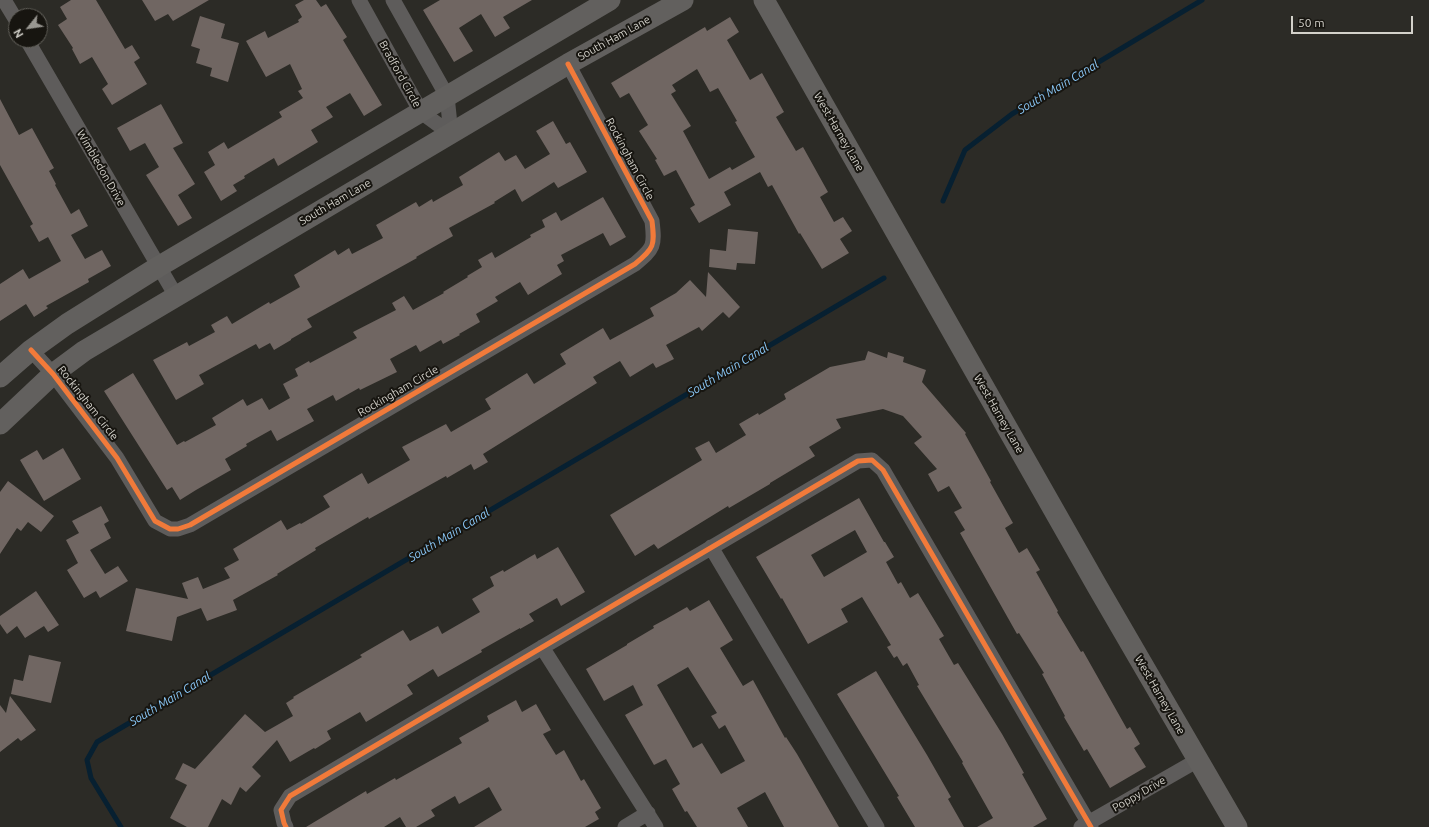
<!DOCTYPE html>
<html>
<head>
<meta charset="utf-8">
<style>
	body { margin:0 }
	#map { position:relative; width:1429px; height:827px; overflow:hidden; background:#2c2b26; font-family:Ubuntu,sans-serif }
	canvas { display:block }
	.north { position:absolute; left:8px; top:8px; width:40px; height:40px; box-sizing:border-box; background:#171510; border:1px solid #62605a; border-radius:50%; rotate:240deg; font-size:11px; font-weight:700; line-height:16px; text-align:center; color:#d3d1ca }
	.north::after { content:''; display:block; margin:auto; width:14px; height:18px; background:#999791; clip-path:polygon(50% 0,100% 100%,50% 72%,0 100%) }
	.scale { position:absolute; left:1291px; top:16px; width:122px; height:18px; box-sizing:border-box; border:2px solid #d3d1ca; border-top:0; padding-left:5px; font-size:12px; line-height:14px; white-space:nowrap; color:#d3d1ca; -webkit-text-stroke:3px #171510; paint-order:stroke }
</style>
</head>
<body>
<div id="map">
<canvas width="1429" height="827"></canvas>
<div class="north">N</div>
<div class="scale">50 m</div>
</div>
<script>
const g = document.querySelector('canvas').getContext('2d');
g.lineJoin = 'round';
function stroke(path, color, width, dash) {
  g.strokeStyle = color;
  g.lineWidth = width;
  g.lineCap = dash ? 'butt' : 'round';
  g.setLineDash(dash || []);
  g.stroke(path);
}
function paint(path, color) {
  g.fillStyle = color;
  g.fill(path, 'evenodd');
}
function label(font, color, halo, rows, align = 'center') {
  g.font = font + ' Ubuntu,sans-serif';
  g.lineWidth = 4;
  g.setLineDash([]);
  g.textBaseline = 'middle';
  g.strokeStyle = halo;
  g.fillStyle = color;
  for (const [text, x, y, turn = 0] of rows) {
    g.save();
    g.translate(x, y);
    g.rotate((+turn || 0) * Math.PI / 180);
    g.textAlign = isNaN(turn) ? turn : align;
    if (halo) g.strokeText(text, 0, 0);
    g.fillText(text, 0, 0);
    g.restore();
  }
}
stroke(new Path2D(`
	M943,201l22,-51 47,-36 190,-114
	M121,827l-30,-49 -4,-18 10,-18 787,-464`), '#072031', 5);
paint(new Path2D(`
	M71,0h25l29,49 7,-4 8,13 -6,4 13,22 -35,21 -10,-16 6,-5 -16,-27 -12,7 -8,-15 1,-1 -15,-23 9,-6 -7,-12z
	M142,0h67l-36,21 -5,-7 -13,7z
	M304,0h12l5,7 5,-3 21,33 -4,3 39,65 -18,11 -14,-23 -24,14 7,10 -22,13 7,12 -40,24 -4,-8 -30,18 1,2 -12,7 4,6 -16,10 -17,-29 11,-7 -7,-13 16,-10 4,7 54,-32 -3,-5 24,-14 -5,-7 4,-2 -12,-25 -24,13 -20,-36 19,-10 3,7 31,-16 -1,-2 4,-3 -7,-12z
	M440,0h92l-29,17 7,11 -15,9 -14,-23 -22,14 14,23 -19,11 -31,-52z
	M200,16l25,8 -4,14 18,5 -11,39 -18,-6 2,-8 -16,-5 4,-14 -9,-3z
	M730,17l9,15 -12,8 23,40 12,-7 22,39 -8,5 20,34 7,-4 25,45 -8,5 14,25 9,-5 9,14 -12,8 9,14 -27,16 -22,-36 -1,1 -27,-49 -4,2 -8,-15 -36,20 7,13 -32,18 -9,-15 5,-3 -19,-35 -12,6 -9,-16 2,-1 -18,-28 9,-6 -19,-32 -9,5 -9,-15 94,-56 2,4zM697,69l13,23 8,-4 19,33 -2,1 20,35 -23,13 -2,-3 -21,12 -26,-48 8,-5 -20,-32 5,-3 -4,-6z
	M0,99l19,36 13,-7 22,40 -5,3 7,13 -1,1 16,29 8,-5 9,17 -17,9 14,24 17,-9 9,16 -23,13 1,3 -43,24 2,2 -14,9 -8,-13 -26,17v-37l23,-15 6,10 32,-18 -13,-24 -9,5 -9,-16 3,-2 -33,-59z
	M161,104l22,39 -10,5 22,36 -17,11 14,23 -14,8 -32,-51 13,-8 -14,-24 -15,8 -13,-23z
	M553,121l13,23 4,-2 17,30 -29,16 -4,-6 -32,20 -7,-13 -21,13 1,1 -46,25 4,8 -37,21 1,1 -110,61 5,8 -21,12v1l-17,10 -4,-7 -11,6 -3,-5 -57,31 5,9 -28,16 -23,-40 34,-18 2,4 26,-14 -4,-7 16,-9 5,8 37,-22 1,2 30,-17 -6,-12 41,-25 3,5 11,-7 3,6 31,-16 -7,-13 40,-23 3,5 13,-8 1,3 30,-17 -4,-8 40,-25 6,9 11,-6 9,14 25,-15 -14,-23z
	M603,197l23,40 -16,9 -7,-13 -42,22 3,6 -7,4 5,9 -34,21 -8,-13 -25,15 3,4 -22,13 4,8 -21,12 1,1 -17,9 -2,-4 -21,12 -4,-7 -26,14 7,13 -37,18 -1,-2 -23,13 -3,-6 -26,14 7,12 -37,20 -6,-11 -25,14 1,2 -22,13 6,11 -35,20 -16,10 -8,-13 -5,3 -63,-99 29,-18 44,72 7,-4 1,1 31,-17 -4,-7 31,-19 4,7 15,-8 7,12 21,-12 -7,-14 15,-8 -3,-7 14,-8 1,2 47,-25 -4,-6 43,-22 -4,-7 12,-7 9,14 31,-17 -1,-1 25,-15 -1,-1 15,-9 -4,-7 14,-8 3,6 36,-21 -1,-2 15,-8 -3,-7 14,-8 5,9z
	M728,229l30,3 -3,32 -18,-1 -1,7 -27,-3 1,-18 16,2z
	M708,272l32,35 -11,11 -6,-6 -21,19 -3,-4 -33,18 8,14 -18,9 -3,-5 -23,14 -10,-16 -27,16 4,6 -114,71 5,8 -14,8 -3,-6 -24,14 -1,-2 -77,43 -1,-2 -53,31 1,2 -39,24 1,1 -45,25 4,10 -30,11 -6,-13 -24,9 -5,24 -46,-10 10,-43 52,11 -6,-16 16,-6 5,12 27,-11 -6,-10 15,-8 -6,-11 48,-29 6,10 13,-7 1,1 29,-17 -7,-11 39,-23 6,11 42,-24 -8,-13 44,-23 5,8 40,-23 -6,-10 42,-26 7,11 32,-20 -6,-10 43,-26 7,12 44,-24 -4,-8 26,-15 14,-13 16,17z
	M868,351l19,7 1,-6 16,5 -1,5 23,8 -4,12 44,51 -1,1 26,47 -1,1 23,41 -8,5 14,25 8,-5 13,22 -4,2 22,39 -1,1 24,40 2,-1 44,78 3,-2 10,17 -6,4 12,19 -36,21 -23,-39 -3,2 -20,-34 1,-1 -23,-42 2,-1 -25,-40 -2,1 -57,-101 5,-3 -11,-18 8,-4 -13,-22 -11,6 -10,-18 9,-5 -23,-26 8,-6 -19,-21 -20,-7 -47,10 5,9 -32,19 6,9 -45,27v1l-41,24 -1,-2 -70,43 -4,-5 -19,12 -25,-41 92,-55 -7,-12 14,-7 7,12 30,-18 -7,-11 19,-11 1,2 27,-16 -2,-5 46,-27 35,-7z
	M63,448l18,31 -37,22 -24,-41 17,-10 6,10z
	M8,481l46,35 -13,16 -13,-10 -7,9 -4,-3 -17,26v-62z
	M859,498l25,44h1l9,15 -8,5 12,22 3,-2 9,16 8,-5 26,43 -5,3 15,26 4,-2 44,71 22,39 -2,1 25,45 -14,8h-56l16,-9 -31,-55 1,-1 -46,-76 2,-1 -12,-22 -4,3 -6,-10 -3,2 -7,-11 4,-2 -29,-48 -21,12 7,13 -40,22 -26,-46 -1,1 -25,-42zM855,530l12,22 -43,25 -13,-22z
	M101,506l8,15 -5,3 7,14 -21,12 15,24 13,-8 10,15 -28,17 -4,-7 -12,7 -17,-28 11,-7 -12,-23 13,-7 -7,-12z
	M558,547l27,45 -24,14 -4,-8 -28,16 5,7 -14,8v-1l-39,22 1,2 -44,25 -5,-8 -26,16 6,9 -47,28 -6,-10 -33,19 4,8 -16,10 -1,-1 -24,14 -13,-22 -25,27 9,9 -15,16 -6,-5 -9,18 -9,-6 -14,28h-21l-17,-9 17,-33 -12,-6 8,-16 12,6 50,-55 20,18 28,-16 -7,-13 8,-5 -1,-1 69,-40 -2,-2 43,-25 7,11 28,-15 4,8 38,-22 -8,-13 22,-13 -4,-9 13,-7 1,2 31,-18 2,5z
	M36,591l23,34 -11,7 -4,-6 -19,12 -8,-12 -10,8 -7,-10v-8z
	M709,600l24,40 -13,8 23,38 10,-6 32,58 1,-1 11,17 42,73h-55l-19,-35 -28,16 11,19h-51l-10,-16 -2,1 -13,-23 8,-5 -14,-25 -12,6 -29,-50 18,-10 -10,-20 -29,16 -18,-32 41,-24v-1l27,-16 -1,-2 13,-7 21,-12 3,4zM688,667l29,46 -6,3 8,13 6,-4 20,36 -24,13 -19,-31 -9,5 -36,-63z
	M29,655l32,7 -10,41 -40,-9 3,-15 9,2z
	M876,671l51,84 24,42 -3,2 16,28h-49l-18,-30 2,-1 -62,-102z
	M10,696l26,34 -15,11 -3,-3 -18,14v-47l6,8z
	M516,700l6,12 14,-8 15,26 -8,4 13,21 8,-5 17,31 3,-2 17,29 -6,4 4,7 -14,8h-111l28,-17 -13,-23 -30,17 -4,-8 -24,14 4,6 -19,11h-10l-6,-10 -16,10h-78l60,-36 1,3 28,-16 1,2 66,-37 -3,-5 30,-17 -2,-5z`), '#706662');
stroke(new Path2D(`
	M4,0l12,20
	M359,0l62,112 30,22
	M393,0l54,96 4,38
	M27,40l149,256
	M31,350l22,24 64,84 38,63 15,8h8l12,-4 445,-261c19,-16 20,-18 17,-43l-84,-157
	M711,547l166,280
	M542,647l114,180
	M286,827l-2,-4 -3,-13 9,-14 568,-335 14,-1 11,10 208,357
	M625,827l23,-14
	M1081,827l117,-67`), '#5e5c5b', 15);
stroke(new Path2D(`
	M764,0l333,586 140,241
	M0,377l31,-27 36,-26 91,-57 452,-267
	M0,424l53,-50 31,-23 484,-287 115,-64`), '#62605e', 21);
stroke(new Path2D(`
	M31,350l22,24 64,84 38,63 15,8h8l12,-4 445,-261c19,-16 20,-18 17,-43l-84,-157
	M286,827l-2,-4 -3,-13 9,-14 568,-335 14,-1 11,10 208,357`), '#f17a3a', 5);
label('11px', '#d3d1ca', '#171510', [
	["South Ham Lane",614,38,-29],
	["Bradford Circle",400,74,61],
	["West Harney Lane",839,132,60],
	["Rockingham Circle",630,159,62],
	["Wimbledon Drive",101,168,60],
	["South Ham Lane",335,202,-30],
	["Rockingham Circle",398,391,-30],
	["Rockingham Circle",88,403,52],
	["West Harney Lane",999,414,60],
	["West Harney Lane",1160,695,60],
	["Poppy Drive",1139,794,-30]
]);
label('italic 12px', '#8bc9f9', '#171510', [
	["South Main Canal",1058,87,-31],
	["South Main Canal",728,370,-31],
	["South Main Canal",449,535,-31],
	["South Main Canal",170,699,-31]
]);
</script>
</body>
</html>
